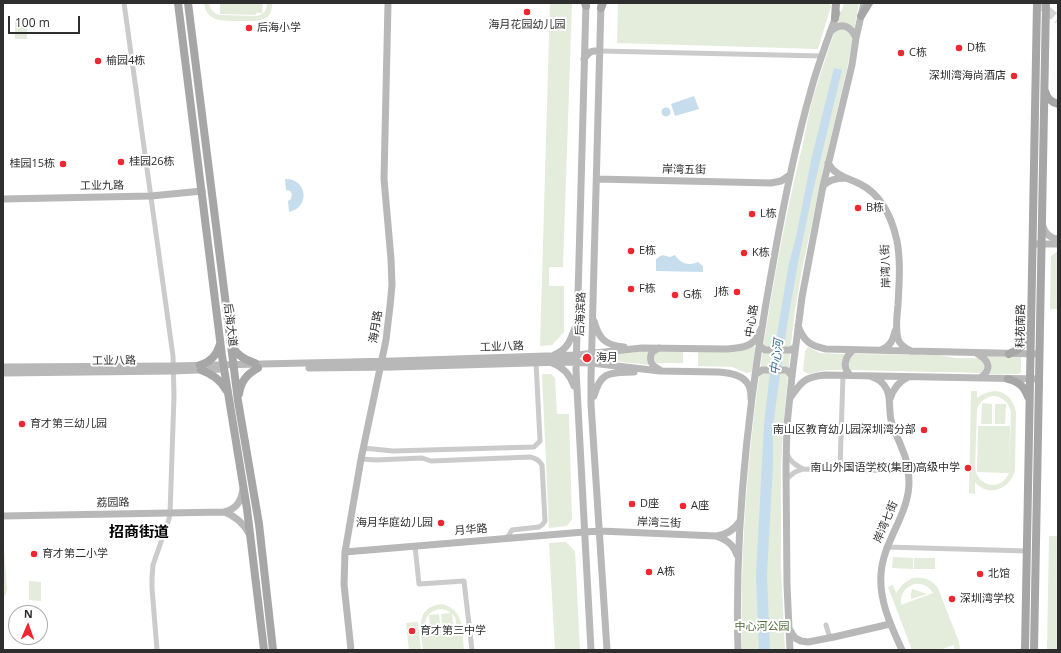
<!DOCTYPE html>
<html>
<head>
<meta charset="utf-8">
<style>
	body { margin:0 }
	#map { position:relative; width:1061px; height:653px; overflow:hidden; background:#fff; font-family:"Open Sans",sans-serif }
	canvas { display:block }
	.frame { position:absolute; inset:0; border:4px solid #2e2e2e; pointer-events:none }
	.north { position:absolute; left:8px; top:605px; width:40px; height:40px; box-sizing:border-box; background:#fff; border:1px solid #ababab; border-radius:50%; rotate:2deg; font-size:11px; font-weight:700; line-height:16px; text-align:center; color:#2e2e2e }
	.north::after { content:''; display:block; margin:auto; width:14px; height:18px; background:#ee2730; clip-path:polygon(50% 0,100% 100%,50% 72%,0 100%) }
	.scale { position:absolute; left:8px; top:16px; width:72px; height:18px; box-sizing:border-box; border:2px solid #2e2e2e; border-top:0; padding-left:5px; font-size:12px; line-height:14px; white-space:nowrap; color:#2e2e2e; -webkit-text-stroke:3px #fff; paint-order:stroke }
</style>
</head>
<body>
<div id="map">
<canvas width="1061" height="653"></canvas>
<div class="frame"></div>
<div class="north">N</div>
<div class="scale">100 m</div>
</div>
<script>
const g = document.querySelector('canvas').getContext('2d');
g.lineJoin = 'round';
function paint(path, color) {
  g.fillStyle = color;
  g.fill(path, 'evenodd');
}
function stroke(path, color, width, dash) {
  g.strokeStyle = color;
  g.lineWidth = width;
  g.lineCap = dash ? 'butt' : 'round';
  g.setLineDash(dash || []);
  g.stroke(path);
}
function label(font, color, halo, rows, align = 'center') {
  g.font = font + ' "Open Sans","Noto Sans SC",sans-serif';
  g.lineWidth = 4;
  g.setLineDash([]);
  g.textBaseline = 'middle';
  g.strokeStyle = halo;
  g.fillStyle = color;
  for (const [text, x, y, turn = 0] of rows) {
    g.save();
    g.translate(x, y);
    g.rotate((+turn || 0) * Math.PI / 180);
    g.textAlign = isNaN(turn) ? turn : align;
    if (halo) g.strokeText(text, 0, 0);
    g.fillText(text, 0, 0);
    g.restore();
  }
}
paint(new Path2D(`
	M204,3h5c1,6 4,10 10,12l38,1c7,-2 10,-6 10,-13h5c1,20 -16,18 -31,18 -7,0 -15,0 -22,-1 -9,-2 -14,-8 -15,-17z
	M220,3h43l-1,10h-6v-5v7l-36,-1z
	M550,3h22l-9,264h-14v19h15v46l-12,13 -12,1z
	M618,3h210l3,3 -13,43 -201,-6z
	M844,3h15l-12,66 -24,102 -21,99 -7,40 -4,34 -7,73 -3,48v102l4,83h-43c-3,-135 13,-269 38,-401 7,-37 15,-73 24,-110 3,-16 6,-32 11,-48 9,-30 20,-59 29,-88z
	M15,21h12v18h-12z
	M1058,251v58h-8l1,-53z
	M753,346l2,1 -3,25 -5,1 -15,-6 -34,-1v-15h43z
	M808,347l12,6 25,1 -3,7 2,9h-18l-17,4 -6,-3 2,-20z
	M649,351c-3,5 -2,9 1,14l-47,-5v-5z
	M656,352h27v11h-26l-3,-2 -1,-6z
	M852,354l87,1 16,3h26l5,9 -4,6 -132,-3 -2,-9z
	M985,356l36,1v15l-3,2h-31z
	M542,374h9l4,4 2,36h12l3,105 -5,7 -18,2z
	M971,391h6v7c16,-13 35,-7 39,14l-1,58c-4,19 -27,28 -40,12v12l-6,-1zM992,396c10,0 17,6 19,17l-2,59 1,-46h-32l-1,46 32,1c-7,18 -30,15 -34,-4l2,-60c3,-7 7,-11 15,-13z
	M982,403l10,1v20h-11z
	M995,404h11l-1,20h-10z
	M1049,536h9v114h-11z
	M566,542l9,9 5,99h-25l-6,-107z
	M3,545l1,3 3,41 -1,5 -3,4 1,-10h-1z
	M893,557l20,1v11l-21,-1z
	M914,558h21v11h-21z
	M912,578c11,-2 19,1 26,10l21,54 1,8h-6v-5l-14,5h-28l-24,-63 5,-2 3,8 7,-9zM914,584c8,-1 15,2 19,9l-32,12c-1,-10 3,-17 13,-21z
	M29,581l12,1v19l-12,-1z
	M912,589l15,5 -16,5v-5z
	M442,604c23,6 20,27 22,46h-41c-2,-20 -9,-43 19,-46zM440,609l6,1 5,3 -10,1 2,19 11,-1 -2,-19 3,4 3,16 -32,3c-2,-13 -2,-24 14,-27z
	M439,614l2,19 -10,2 -2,-20z
	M418,622l3,28h-12l-3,-27z`), '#e4ecdb');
paint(new Path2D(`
	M834,68l8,2 -30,125 -14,68 -10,56 -15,106v39l-6,111 3,75h-11l-3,-74 8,-152 5,-43 20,-118 7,-26 16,-81z
	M694,96l5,13 -24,7 -4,-12z
	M661.5 112a4.5 4.5 0 1 1 9 0a4.5 4.5 0 1 1-9 0Z
	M285,179c22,-1 26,28 4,33l-1,-11 3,-2 1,-5 -2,-3 -4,-1z
	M662,255l8,2 5,-2c6,9 14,11 23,7l5,4v6l-47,-1v-12z`), '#c6dded');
stroke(new Path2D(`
	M1036,3l10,6 12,11
	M1057,3h1`), '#d5d5d5', 9, [9, 4.5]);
stroke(new Path2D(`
	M124,3l49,353 1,40 -4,118 -1,5 -16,46 -1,12v11l5,62
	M600,51l222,5
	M363,448l30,3 141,-4 6,-6 -4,-79
	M787,454c3,8 9,11 16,15
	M361,459l15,1 46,-2 9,3 99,-4c6,1 9,3 12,8l3,56 -3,4 -3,2 -27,3 -5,8
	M840,469l3,-94
	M786,479l9,-7 8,-3 105,2
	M415,546l4,38 45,-3 8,69
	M886,547l141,4
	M826,625l3,10 5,2`), '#cbcbcb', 5);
stroke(new Path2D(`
	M586,3l-10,367 15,280
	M601,3l-10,373v28l16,246
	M830,32c11,-11 21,-6 26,6
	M584,59c4,-7 8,-9 16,-8
	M828,163c7,13 20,15 32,21 22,11 32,34 37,57 4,21 2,43 1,64 -1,11 -3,23 0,34 2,6 7,9 13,12
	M597,179l174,4 10,-2 9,-6
	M823,186c6,-7 13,-7 22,-8
	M3,199l148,-3 51,-5
	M1043,226c2,8 7,12 15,13
	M1033,244h25
	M594,321c5,18 11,24 30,26
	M798,326c6,15 12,20 28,23l213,5
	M759,344l2,3 4,3h26l4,-3
	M659,348l-7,4c-4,9 0,14 8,18
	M881,350c9,-3 12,-10 14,-19
	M976,353c13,7 17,16 4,25
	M554,355c14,-6 16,-14 21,-27
	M552,363c12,4 18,12 22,23
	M3,367l170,-1 221,-5 182,-6 66,-7 84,1c10,-1 23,-1 30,-10 2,-4 4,-8 6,-12
	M309,368l84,-1 172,-5 26,1 69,8 57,1c11,1 27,2 32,14 2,4 2,9 2,13
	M3,373l170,-2 50,-2
	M755,375l7,-5h23l3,1 4,5
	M850,375c-8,-8 -5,-18 3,-25
	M869,376c3,1 8,2 11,5 13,10 8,26 11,39 2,9 7,18 10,26 5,11 8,23 8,36 0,33 -26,59 -28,92 -2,27 10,52 21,76
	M594,396c7,-26 17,-23 40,-24
	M790,398c11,-16 14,-21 35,-23l211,4
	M890,399c3,-10 8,-17 18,-22
	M224,512c12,4 20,12 26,23
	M3,516l221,-4c13,-3 17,-11 19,-23
	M716,536c11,4 17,8 21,19
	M345,552l239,-20 16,-1 116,5c11,-1 18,-6 24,-15
	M790,630l5,8 6,3 7,1 26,-5 56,-13
	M351,650l-7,-66 1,-32 16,-93 25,-119 4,-34 2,-21 -1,-26 -7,-80 4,-176
	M738,650c-4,-131 12,-263 36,-392 10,-56 21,-112 37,-168 7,-26 17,-51 26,-77
	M790,650l-3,-65 -1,-119 1,-41 5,-49 10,-79 21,-111 29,-121 4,-27 8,-35`), '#b8b8b8', 7);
stroke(new Path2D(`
	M178,3l44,353 25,153 17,141
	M188,3l50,398 21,123 14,126
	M585,3l1,3
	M601,8l2,-5
	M861,16l8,-13
	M835,18l1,-15
	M1045,91c2,8 6,11 13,13
	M232,345c4,10 13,15 23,18
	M1009,354c10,-4 17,-10 21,-20
	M200,365c11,-3 17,-10 20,-21
	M201,370c11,4 20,10 25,20
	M1008,379c11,3 16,7 20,18
	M239,394c2,-13 8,-20 19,-26
	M1025,650l12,-647
	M1034,650l12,-647`), '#a6a6a6', 8);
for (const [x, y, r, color] of [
	[527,12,4,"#ee2730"],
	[249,28,4,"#ee2730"],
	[959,48,4,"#ee2730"],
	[901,53,4,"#ee2730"],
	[98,61,4,"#ee2730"],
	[1014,76,4,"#ee2730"],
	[121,162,4,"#ee2730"],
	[63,164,4,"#ee2730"],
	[858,208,4,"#ee2730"],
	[752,214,4,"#ee2730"],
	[631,251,4,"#ee2730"],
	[744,253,4,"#ee2730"],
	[631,289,4,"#ee2730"],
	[737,292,4,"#ee2730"],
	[675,295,4,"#ee2730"],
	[587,358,5,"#ee2730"],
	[22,424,4,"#ee2730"],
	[924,430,4,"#ee2730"],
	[968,468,4,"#ee2730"],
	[632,504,4,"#ee2730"],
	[683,506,4,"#ee2730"],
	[441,523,4,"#ee2730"],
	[34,554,4,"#ee2730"],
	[649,572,4,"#ee2730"],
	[980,574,4,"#ee2730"],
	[952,599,4,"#ee2730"],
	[412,631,4,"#ee2730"]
]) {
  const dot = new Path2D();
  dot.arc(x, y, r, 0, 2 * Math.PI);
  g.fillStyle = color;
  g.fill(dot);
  stroke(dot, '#fff', 1.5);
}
label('11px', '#2e2e2e', '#fff', [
	["海月花园幼儿园",527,25,"center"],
	["后海小学",257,28],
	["D栋",967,48],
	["C栋",909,53],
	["榆园4栋",106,61],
	["深圳湾海尚酒店",1006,76,"right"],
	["桂园26栋",129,162],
	["桂园15栋",55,164,"right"],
	["B栋",866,208],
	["L栋",760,214],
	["E栋",639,251],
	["K栋",752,253],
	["F栋",639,289],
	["J栋",729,292,"right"],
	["G栋",683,295],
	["海月",596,358],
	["育才第三幼儿园",30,424],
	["南山区教育幼儿园深圳湾分部",916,430,"right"],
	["南山外国语学校(集团)高级中学",960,468,"right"],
	["D座",640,504],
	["A座",691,506],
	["海月华庭幼儿园",433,523,"right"],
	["育才第二小学",42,554],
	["A栋",657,572],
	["北馆",988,574],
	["深圳湾学校",960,599],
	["育才第三中学",420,631]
], 'left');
label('11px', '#2e2e2e', '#fff', [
	["岸湾五街",684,170,1],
	["工业九路",102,186,-1],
	["岸湾八街",886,266,-92],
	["后海滨路",581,314,-88],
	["中心路",752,321,-81],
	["后海大道",230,325,83],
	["科苑南路",1021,326,-89],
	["海月路",376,327,-81],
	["工业八路",502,347,-2],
	["工业八路",114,361,-1],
	["荔园路",113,503,-1],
	["岸湾七街",886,522,-67],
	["岸湾三街",659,523,2],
	["月华路",471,530,-5]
]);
label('11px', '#506c39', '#fff', [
	["中心河公园",762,627]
]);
label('italic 12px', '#386e94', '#fff', [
	["中心河",777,357,-83]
]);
label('bold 15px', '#000', '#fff', [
	["招商街道",139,533]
]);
</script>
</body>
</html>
